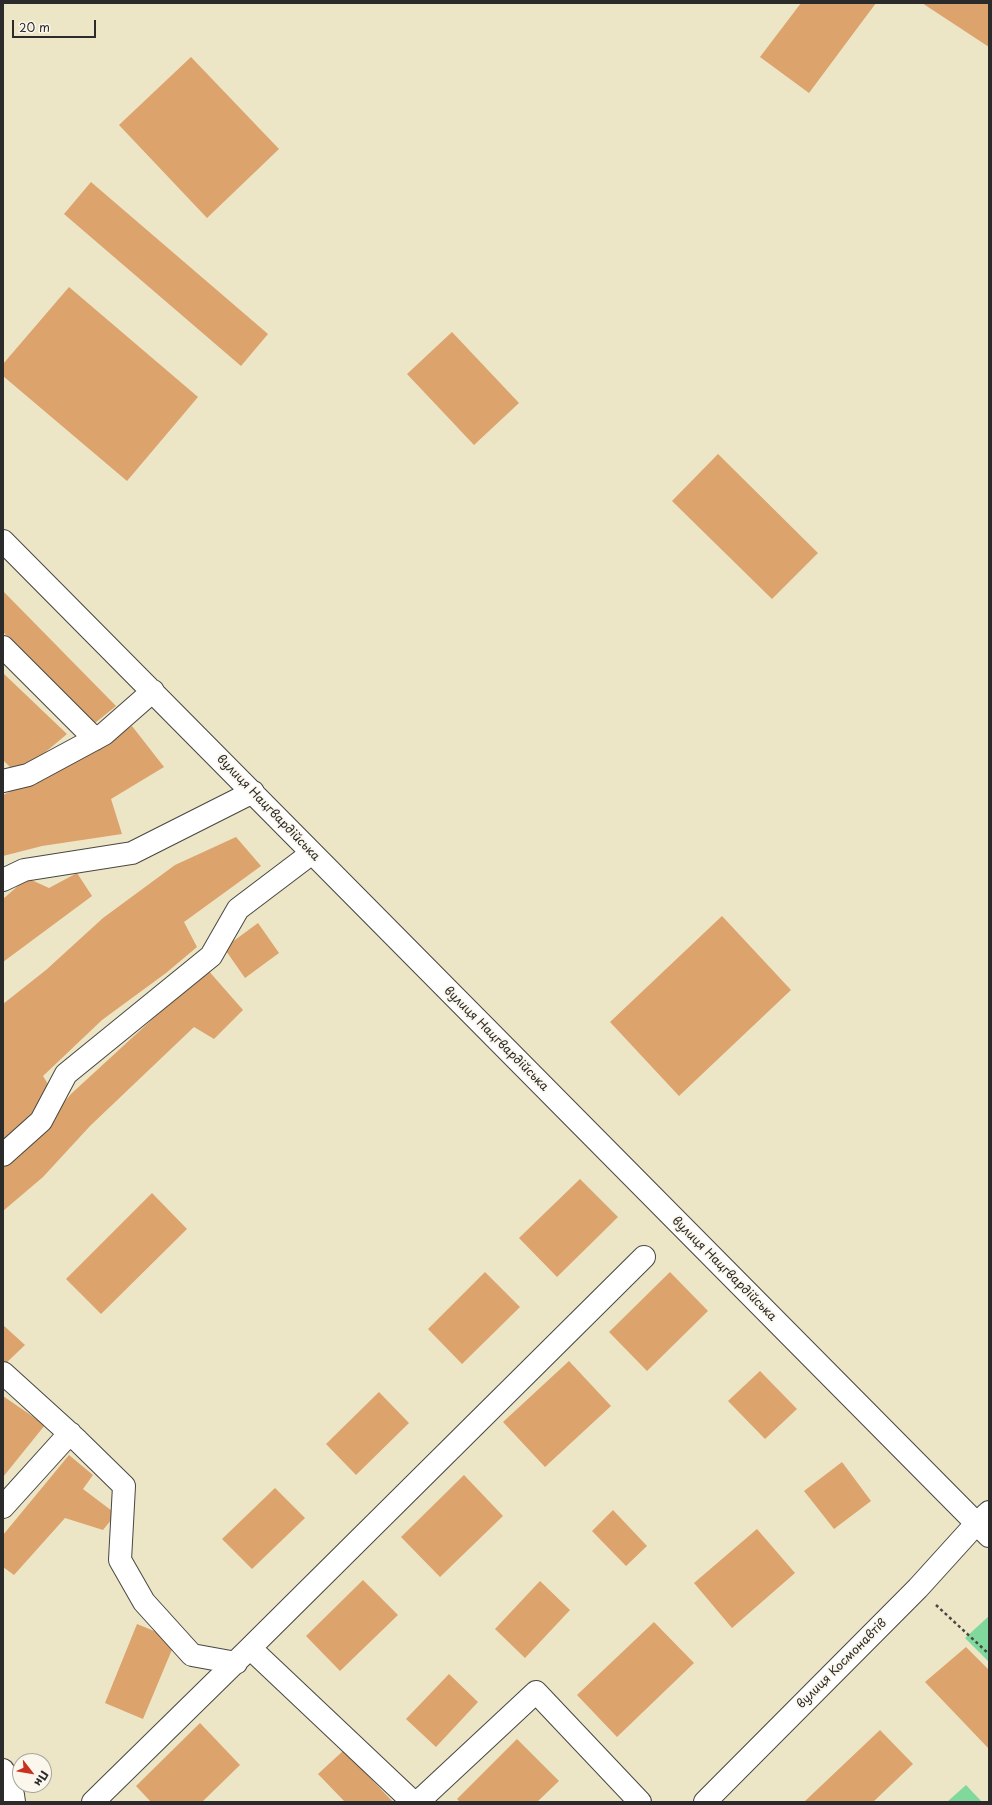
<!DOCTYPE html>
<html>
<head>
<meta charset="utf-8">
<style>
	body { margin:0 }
	#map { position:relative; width:992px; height:1805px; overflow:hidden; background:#ece5c6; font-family:"Playpen Sans",sans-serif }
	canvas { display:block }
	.frame { position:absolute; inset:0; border:4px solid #2b2b2b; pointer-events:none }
	.north { position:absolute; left:12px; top:1753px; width:40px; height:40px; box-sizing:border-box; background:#fbf7ec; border:1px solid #a8a59f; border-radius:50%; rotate:121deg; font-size:11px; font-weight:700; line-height:16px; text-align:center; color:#2b2b2b }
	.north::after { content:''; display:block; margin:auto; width:14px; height:18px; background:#c8321e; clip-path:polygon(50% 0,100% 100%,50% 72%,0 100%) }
	.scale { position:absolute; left:12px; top:20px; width:84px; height:18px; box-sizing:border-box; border:2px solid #2b2b2b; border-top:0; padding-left:5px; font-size:12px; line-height:14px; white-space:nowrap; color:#2b2b2b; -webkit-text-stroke:3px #fbf7ec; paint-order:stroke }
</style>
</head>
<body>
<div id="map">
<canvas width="992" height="1805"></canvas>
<div class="frame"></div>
<div class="north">Пн</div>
<div class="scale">20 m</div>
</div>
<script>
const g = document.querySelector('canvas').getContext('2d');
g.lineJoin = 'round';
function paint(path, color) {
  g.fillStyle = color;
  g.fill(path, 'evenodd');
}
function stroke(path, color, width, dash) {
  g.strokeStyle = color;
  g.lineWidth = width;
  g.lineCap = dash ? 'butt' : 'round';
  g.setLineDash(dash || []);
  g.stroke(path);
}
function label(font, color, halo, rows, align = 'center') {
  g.font = font + ' "Playpen Sans",sans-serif';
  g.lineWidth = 3.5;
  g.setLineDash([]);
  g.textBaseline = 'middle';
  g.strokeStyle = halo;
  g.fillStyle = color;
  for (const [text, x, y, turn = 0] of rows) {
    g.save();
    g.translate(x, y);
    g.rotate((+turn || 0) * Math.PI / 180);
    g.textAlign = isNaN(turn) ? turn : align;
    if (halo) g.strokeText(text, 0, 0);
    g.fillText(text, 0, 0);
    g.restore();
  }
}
paint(new Path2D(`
	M989,1616v46l-24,-24z
	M966,1785l16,17h-35z`), '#80d89c');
paint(new Path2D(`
	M801,3h75l-67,90 -49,-36z
	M922,3h67v44z
	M191,57l88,92 -72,69 -88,-93z
	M91,182l177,152 -27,32 -177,-152z
	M69,287l129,110 -71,84 -124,-105v-12z
	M452,332l67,71 -45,42 -67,-71z
	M718,454l100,99 -46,46 -100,-98z
	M3,591l113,115 -21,17 -92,-91z
	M3,673l64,61 -49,41 -15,-15z
	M132,726l32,41 -53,32 11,35 -80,12 -39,10v-61l67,-32z
	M236,837l25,29 -77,56 13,25 -31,26 -64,47 -59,56 11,18 -51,46v-136l43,-34 57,-52 72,-53z
	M77,873l15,23 -89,66v-63l24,-21 22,10z
	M722,916l69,74 -112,106 -69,-74z
	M258,923l21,30 -34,25 -21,-30z
	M207,969l36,41 -29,29 -20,-12 -104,99 -47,51 -40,34v-48l26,-22 43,-48z
	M580,1179l38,38 -61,60 -38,-39z
	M152,1193l35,36 -86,85 -35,-35z
	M485,1272l35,35 -58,57 -34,-35z
	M670,1272l38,39 -61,60 -38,-39z
	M3,1325l22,20 -22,21z
	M569,1361l42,45 -66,61 -42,-45z
	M760,1371l37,38 -32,30 -37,-38z
	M379,1392l30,31 -53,52 -30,-31z
	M3,1396l42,29 -42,52z
	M69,1455l24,20 -10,14 33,25 -13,16 -38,-12 -51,57 -11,-8v-32z
	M842,1462l29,39 -37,28 -30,-38z
	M464,1475l39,41 -63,61 -39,-40z
	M275,1488l30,30 -53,51 -30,-30z
	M613,1510l34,36 -21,20 -34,-35z
	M757,1529l38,44 -63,55 -38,-45z
	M363,1580l35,35 -58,56 -34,-35z
	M540,1581l30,29 -45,48 -30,-29z
	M654,1622l40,41 -77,74 -40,-42z
	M137,1624l39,16 -33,79 -38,-16z
	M966,1647l23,23v79l-64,-67z
	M449,1674l29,28 -42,45 -30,-28z
	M200,1723l40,42 -38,37h-51l-15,-16z
	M880,1730l33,34 -40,38h-69z
	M517,1739l42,42 -22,21h-77l-3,-3z
	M344,1750l49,52h-48l-27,-28z`), '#dca36d');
const minor = new Path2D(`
	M3,541l986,995
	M3,647l92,92
	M3,781l25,-6 76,-41 49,-43
	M3,880l21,-10 108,-17 121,-61
	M3,1155l38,-34 25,-47 145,-118 27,-47 74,-56
	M3,1373l75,68 46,45 -4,74 24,42 48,53 44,8
	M3,1507l67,-74
	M250,1648l394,-391
	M3,1770l10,25 1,7
	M93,1802l157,-154 163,154
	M418,1802l118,-110 104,110
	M705,1802l213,-214 58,-64 13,-12`);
stroke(minor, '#484742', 24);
stroke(new Path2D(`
	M936,1605l53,49`), '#484742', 2.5, [3, 3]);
stroke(minor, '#fff', 22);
label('12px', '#2b2b2b', '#fbf7ec', [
	["вулиця Нацгвардійська",268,808,46],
	["вулиця Нацгвардійська",496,1039,45],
	["вулиця Нацгвардійська",724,1269,45],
	["вулиця Космонавтів",842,1664,-45]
]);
</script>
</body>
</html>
